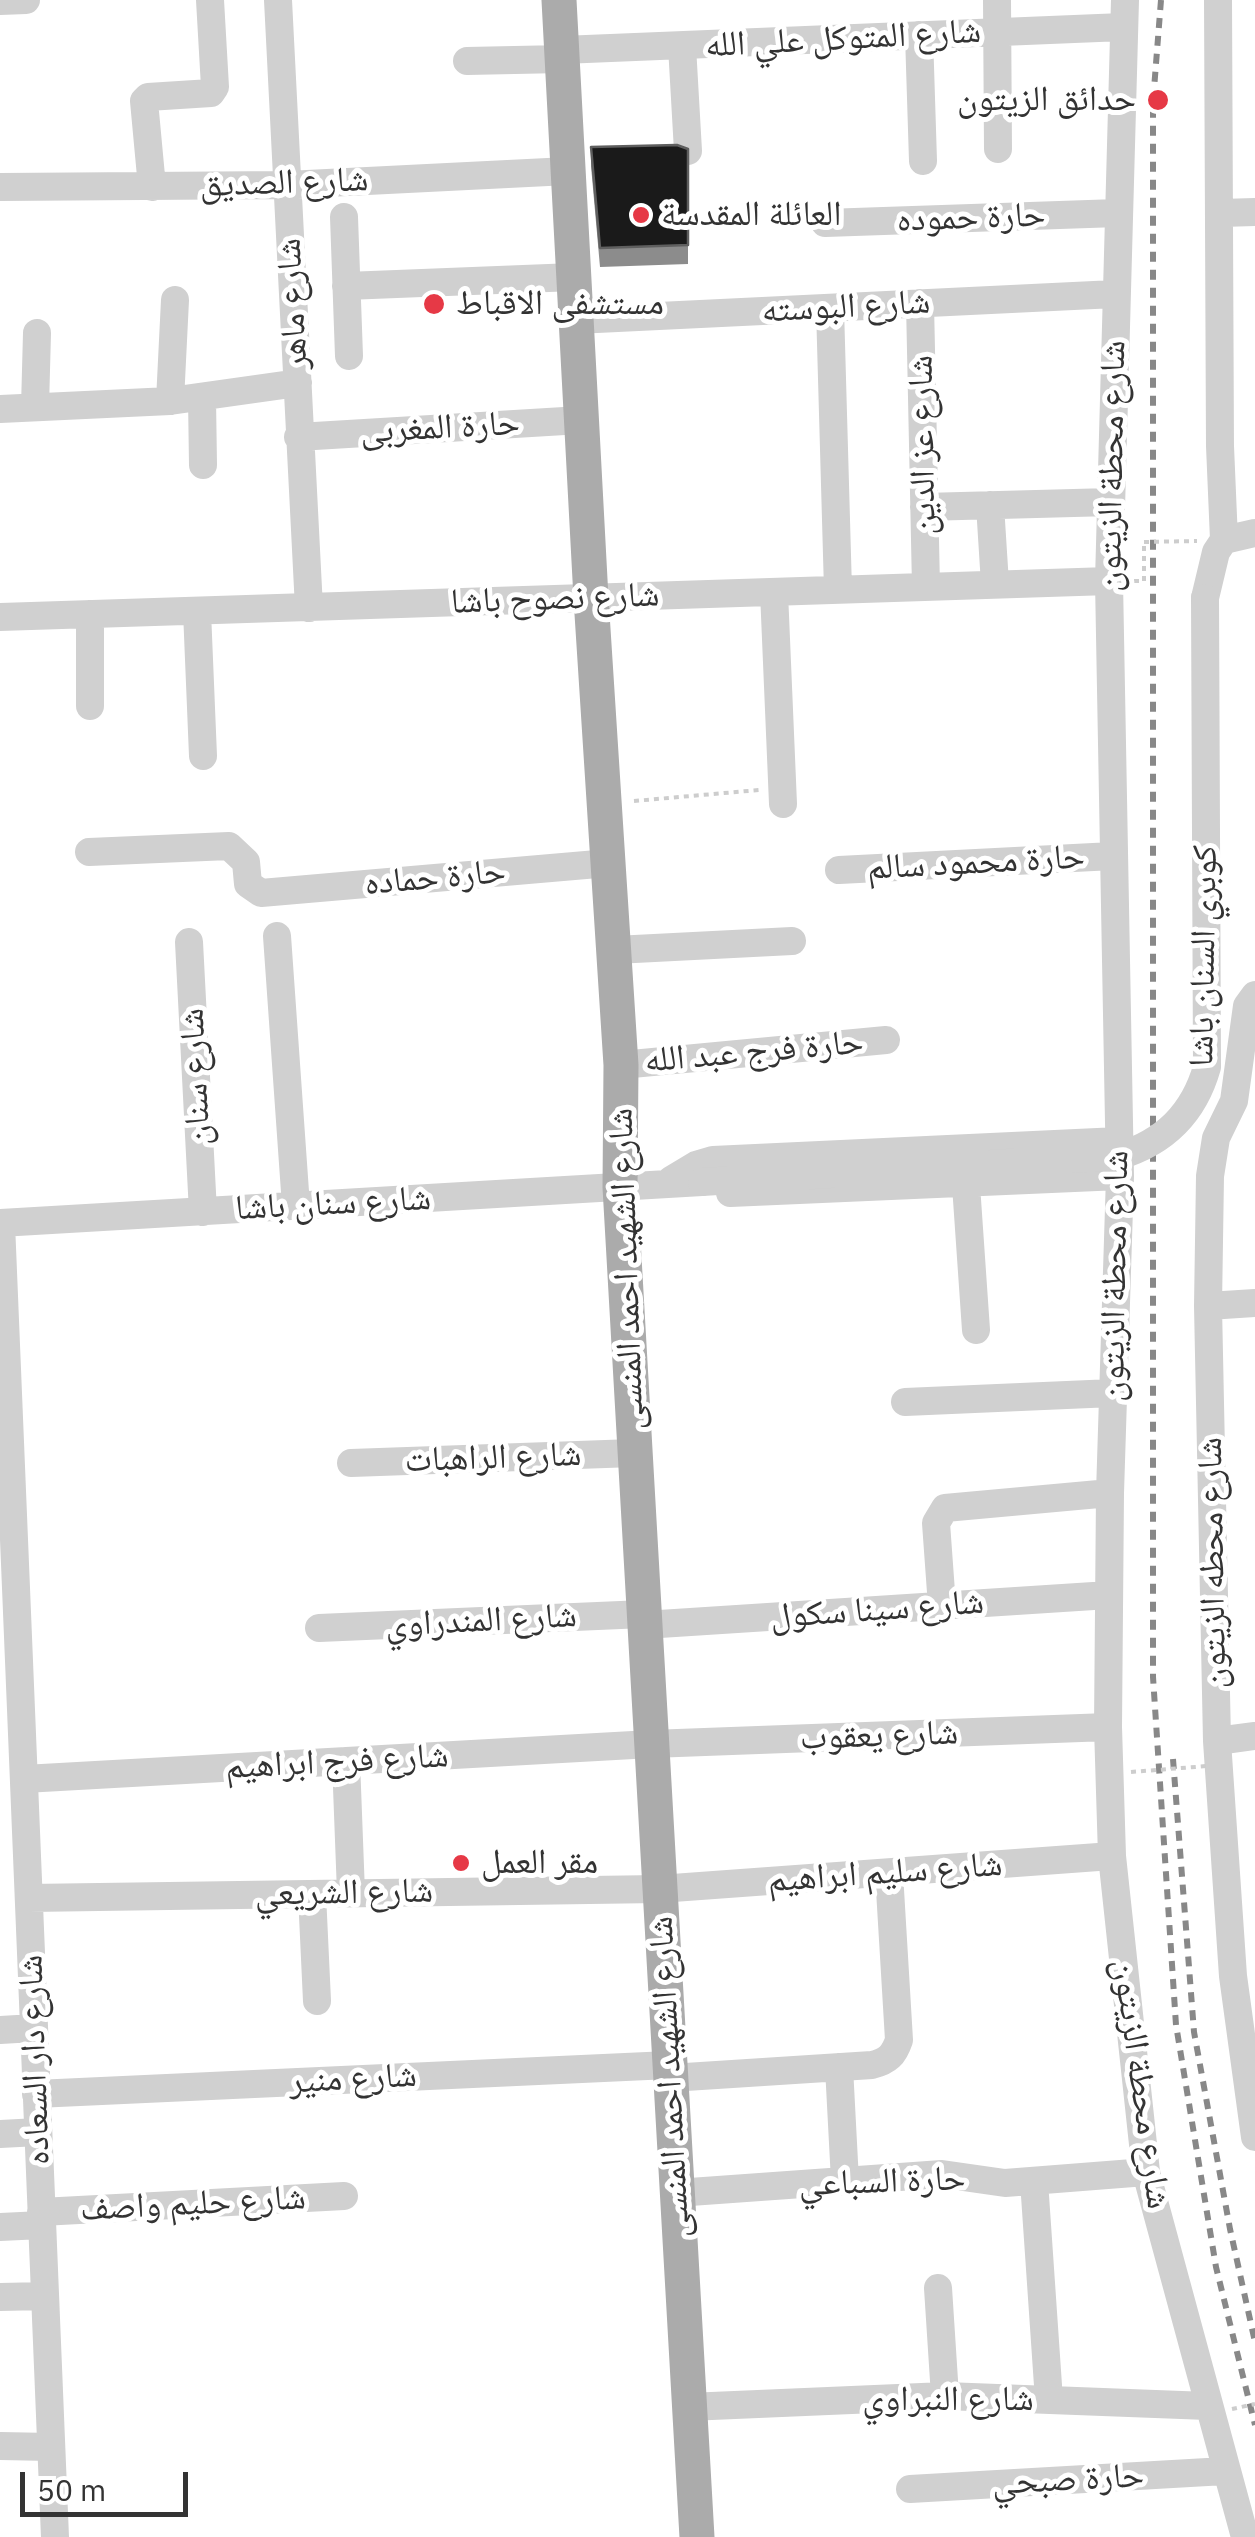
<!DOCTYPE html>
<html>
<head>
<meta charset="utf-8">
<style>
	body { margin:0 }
	#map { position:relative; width:1255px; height:2537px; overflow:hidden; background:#fff; font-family:"IBM Plex Sans",sans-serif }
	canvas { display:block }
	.scale { position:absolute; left:20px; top:2472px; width:168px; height:45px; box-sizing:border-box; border:5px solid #333; border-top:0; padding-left:12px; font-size:30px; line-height:35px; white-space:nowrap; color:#333; -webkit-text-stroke:8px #fff; paint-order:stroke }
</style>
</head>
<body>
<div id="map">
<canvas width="1255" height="2537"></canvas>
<div class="scale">50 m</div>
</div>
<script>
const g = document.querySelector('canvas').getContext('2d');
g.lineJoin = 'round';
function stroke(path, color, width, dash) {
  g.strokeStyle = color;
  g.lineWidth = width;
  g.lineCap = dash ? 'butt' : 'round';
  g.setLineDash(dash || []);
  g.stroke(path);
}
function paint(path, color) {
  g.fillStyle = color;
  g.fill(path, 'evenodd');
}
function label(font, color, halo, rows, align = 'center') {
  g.font = font + ' "IBM Plex Sans","Noto Naskh Arabic",sans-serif';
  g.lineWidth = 10;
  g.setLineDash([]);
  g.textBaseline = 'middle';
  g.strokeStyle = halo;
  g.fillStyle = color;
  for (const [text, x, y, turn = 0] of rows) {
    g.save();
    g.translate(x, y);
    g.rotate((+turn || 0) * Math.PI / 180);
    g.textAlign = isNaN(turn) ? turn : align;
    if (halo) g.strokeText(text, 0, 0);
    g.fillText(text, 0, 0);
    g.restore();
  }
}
stroke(new Path2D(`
	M1134,581h10v-39
	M634,801l125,-11`), '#cdcdcd', 4, [5, 5]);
stroke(new Path2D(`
	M278,0l31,608
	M997,0l1,149
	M1125,0l-16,581 11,595 -10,317 -2,234 4,129 34,316 99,365
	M1218,0l2,446 4,94
	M0,1l26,-1
	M919,35l4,126
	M682,46l6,105
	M562,50l561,-23
	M467,61l95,-2
	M0,187l287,-2 281,-14
	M152,187l-8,-86 4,-4 63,-4 4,-6 -5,-87
	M1221,213l34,-1
	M344,217l5,139
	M825,223l293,-10
	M346,286l228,-9
	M920,303l6,284
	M830,308l8,282
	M576,320l539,-26
	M202,398l1,67
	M170,401l5,-101
	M35,407l2,-74
	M0,409l170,-8 128,-18
	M298,437l283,-17
	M990,505l5,79
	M924,507l187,-5
	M1224,540l31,-7
	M774,592l9,212
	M1205,598l11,-46 8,-12
	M197,611l6,145
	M90,614v92
	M0,617l1109,-36
	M89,852l140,-6 17,16 2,22 13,9 348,-30
	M839,870l274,-14
	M277,936l19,270
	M189,942l14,270
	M615,950l177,-9
	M1255,995l-8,11 -13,95 -18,37 -6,38 -2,130 9,435 16,235 22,161
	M621,1065l265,-25
	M671,1180l25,-15 17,-5 406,-19
	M966,1185l10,145
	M730,1193l390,-17
	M0,1223l702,-41
	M1,1223l54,1314
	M1208,1306l47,-3
	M905,1402l208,-9
	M351,1463l283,-10
	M942,1606l-6,-83 9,-15 165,-15
	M644,1625l465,-30
	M319,1628l325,-14
	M1217,1741l38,-5
	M346,1761l5,132
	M24,1779l627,-35 457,-17
	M312,1894l5,107
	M29,1898l630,-9 453,-33
	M0,2030l34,-2
	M839,2067l6,114
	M670,2078l202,-13c16,-4 22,-10 27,-25l-10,-167
	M36,2094l633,-29
	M0,2134l38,-2
	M1034,2181l15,219
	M676,2193l266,-19 63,9 141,-11
	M41,2212l303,-16
	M0,2227l42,-2
	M938,2288l7,108
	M0,2297l45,-1
	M688,2407l257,-11 263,10
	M0,2446l51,1
	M910,2489l315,-18`), '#d0d0d0', 28);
stroke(new Path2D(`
	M559,0l32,598 30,467 -1,122 77,1350`), '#ababab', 35);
stroke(new Path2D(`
	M1161,0l-8,102v1575l23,348 40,242 39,158
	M1173,1759l21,273 36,197 25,113`), '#888', 6, [10, 8]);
stroke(new Path2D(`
	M1144,542l53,-1
	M1131,1772l76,-6
	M1232,2409l23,-5`), '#cdcdcd', 4, [5, 5]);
stroke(new Path2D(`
	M702,1182l417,-26c46,-14 75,-43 88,-89l-2,-469`), '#d0d0d0', 28);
paint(new Path2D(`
	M591,147l97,2v115l-88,3 -9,-101z`), '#8c8c8c');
const building = new Path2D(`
	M677,145l11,4v96l-88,3 -9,-101z`);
paint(building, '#1a1a1a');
stroke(building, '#5f5f5f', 2.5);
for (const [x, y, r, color] of [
	[1158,100,12,"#e63946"],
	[641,215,10,"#e63946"],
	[434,304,12,"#e63946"],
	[461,1863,10,"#e63946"]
]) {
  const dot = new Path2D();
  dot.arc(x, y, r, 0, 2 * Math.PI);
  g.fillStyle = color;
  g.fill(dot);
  stroke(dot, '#fff', 4);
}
label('35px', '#333', '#fff', [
	["شارع المتوكل علي الله",843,39,-3],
	["شارع الصديق",284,183,-2],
	["حارة حموده",971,218,-2],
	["شارع ماهر",293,304,-93],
	["شارع البوسته",846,307,-3],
	["حارة المغربى",440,428,-3],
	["شارع عز الدين",923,445,-91],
	["شارع محطة الزيتون",1112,466,-89],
	["شارع نصوح باشا",555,599,-2],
	["حارة محمود سالم",976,863,-3],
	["حارة حماده",435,878,-5],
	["كوبري السنان باشا",1204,956,-89],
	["حارة فرج عبد الله",754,1052,-5],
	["شارع سنان",196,1077,-93],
	["شارع سنان باشا",333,1204,-3],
	["شارع الشهيد احمد المنسى",627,1269,-92],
	["شارع محطة الزيتون",1115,1276,-89],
	["شارع الراهبات",493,1458,-2],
	["شارع محطه الزيتون",1213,1563,-91],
	["شارع سينا سكول",877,1610,-4],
	["شارع المندراوي",481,1621,-3],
	["شارع يعقوب",879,1736,-2],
	["شارع فرج ابراهيم",337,1762,-3],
	["شارع سليم ابراهيم",885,1873,-4],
	["شارع الشريعي",344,1893,-1],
	["شارع دار السعاده",35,2060,-92],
	["شارع الشهيد احمد المنسى",670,2077,-93],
	["شارع منير",353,2079,-3],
	["شارع محطة الزيتون",1141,2084,82],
	["حارة السباعي",882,2182,-2],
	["شارع حليم واصف",193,2204,-3],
	["شارع النبراوي",948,2400],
	["حارة صبحي",1068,2480,-3]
]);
label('35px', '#333', '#fff', [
	["حدائق الزيتون",1136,100,"right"],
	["العائلة المقدسة",661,215],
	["مستشفى الاقباط",456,304],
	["مقر العمل",481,1863]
], 'left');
</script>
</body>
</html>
